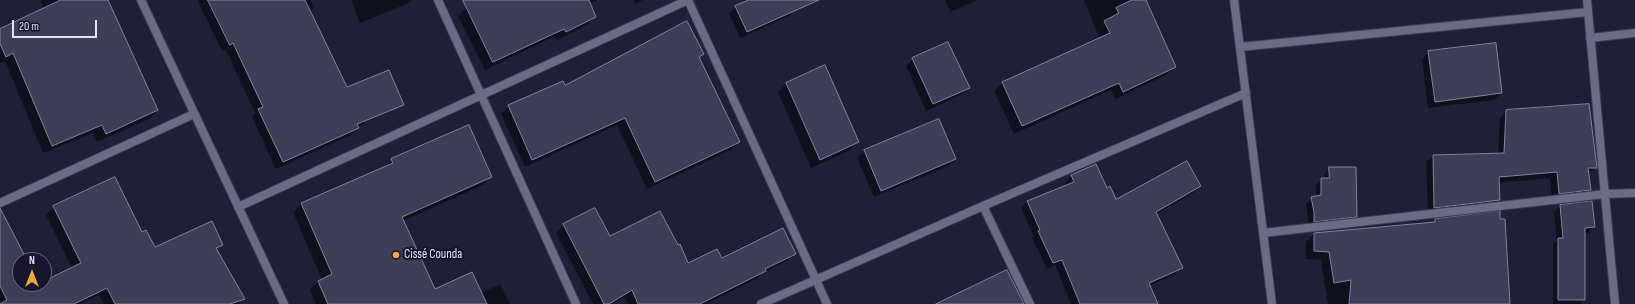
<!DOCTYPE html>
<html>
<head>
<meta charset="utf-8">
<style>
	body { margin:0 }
	#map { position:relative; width:1635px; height:304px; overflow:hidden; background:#1f1f37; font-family:"Sofia Sans Condensed",sans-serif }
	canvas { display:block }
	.north { position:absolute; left:12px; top:252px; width:40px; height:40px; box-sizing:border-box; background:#16152d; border:1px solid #68677c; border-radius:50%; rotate:0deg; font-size:11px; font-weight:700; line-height:16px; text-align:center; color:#e2e2f3 }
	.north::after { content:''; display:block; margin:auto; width:14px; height:18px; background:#eea83c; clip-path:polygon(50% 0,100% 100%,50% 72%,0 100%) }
	.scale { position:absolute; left:12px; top:20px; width:85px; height:18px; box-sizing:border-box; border:2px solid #e2e2f3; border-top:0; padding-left:5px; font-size:12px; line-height:14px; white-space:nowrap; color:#e2e2f3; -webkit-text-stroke:3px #16152d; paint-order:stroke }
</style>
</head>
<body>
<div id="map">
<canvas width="1635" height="304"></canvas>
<div class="north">N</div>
<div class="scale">20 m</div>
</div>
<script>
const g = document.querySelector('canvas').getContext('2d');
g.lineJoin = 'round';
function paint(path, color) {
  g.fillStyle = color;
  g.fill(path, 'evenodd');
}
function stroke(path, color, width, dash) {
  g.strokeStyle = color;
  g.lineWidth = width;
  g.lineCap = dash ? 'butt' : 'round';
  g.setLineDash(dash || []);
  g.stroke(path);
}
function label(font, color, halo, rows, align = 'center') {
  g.font = font + ' "Sofia Sans Condensed",sans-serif';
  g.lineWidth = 4;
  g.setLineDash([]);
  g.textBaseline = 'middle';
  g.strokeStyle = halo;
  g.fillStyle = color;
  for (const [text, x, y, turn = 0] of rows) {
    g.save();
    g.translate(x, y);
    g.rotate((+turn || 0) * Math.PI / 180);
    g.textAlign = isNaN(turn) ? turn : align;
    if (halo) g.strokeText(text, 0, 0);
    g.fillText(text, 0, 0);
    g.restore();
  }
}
paint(new Path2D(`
	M40,0h60l57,110 -8,9 -52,23 -4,-9 -50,20 -38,-92 -5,2v-33l44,-21z
	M197,0h113l4,8 -5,4 38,76 21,31 -17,16 -75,34 -24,-52 3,-4 -29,-63 -4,1z
	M351,0h62l-4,3 -49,20z
	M482,0h116l-9,4 6,13 -8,8 -30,15 -2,-4 -70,34 -27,-54 9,-9z
	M633,0h10l-8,4z
	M751,0h43l4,8 -7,7 -51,23 -11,-24 7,-7z
	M945,0h33l-28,12z
	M1084,0h61l30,67 -9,8 -51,24 -4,-9 -97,44 -20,-43 8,-8 98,-44z
	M1429,52l72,41 -7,7 -66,8 -6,-49z
	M703,54l-4,4 39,84 -7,8 -84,39 -30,-64 -92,42 -24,-53 8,-8 55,-20z
	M913,59l55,29 -7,7 -35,16 -20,-45z
	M824,67l34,75 -9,9 -38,17 -33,-76 8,-8z
	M1507,111l89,56 -8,7 2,16 -7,6 -31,4 -2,-22 -52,5 1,17 -7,7 -64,7 -2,-52 7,-6 65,-2 2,-36z
	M938,120l17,39 -7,7 -74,31 -17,-39 7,-7z
	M392,160l99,16 -8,9 -80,36 32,70 46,2 19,-9 10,20h-181l-9,-20h-2l9,20h-11l-6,-14 8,-8 4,-2 -29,-68 9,-8 81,-35z
	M1095,165l12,24 8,12 85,-15 -7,7 -37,21 25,53 -6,7 -26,12 8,18h-86l-16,-39 -8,4 -15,-31 2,-1 -13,-29 7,-7 39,-15 -2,-3 6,-7zM1175,270v2l-30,14 -1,-1z
	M1330,168l26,48 -6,6 -42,5v-9l-2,-14 6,-6 4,-1v-12l6,-6h2v-5z
	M1560,206l34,20 -6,7h-4v66l-4,5h-27v-59l4,-4 -3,-29z
	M54,207l87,27 13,14 67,-4 -5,6 27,48 -4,4 1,2h-136l-5,-9 -19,9h-80v-87l26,43h-6v24h24v-2l28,-14 -26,-53z
	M595,209l15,28 78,28 33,-6 73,-6 -7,8 -24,11 -5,6 -52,26h-78l-4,-7 -12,7h-19l-37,-71 8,-8z
	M1435,220l73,84h-180l-7,-44 -15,-1v-17l8,-8 118,-11z`), '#0007');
const building = new Path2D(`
	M61,0h47l50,110 -52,24 -4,-9 -50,21 -39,-93 -7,4 -6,-13v-15z
	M208,0h97l42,87 42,-17 15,35 -47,19 2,4 -76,34 -25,-53 5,-2 -30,-64 -3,2z
	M463,0h126l7,17 -30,15 -2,-3 -71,33z
	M749,0h70l-72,32 -12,-26z
	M1132,0h14l30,67 -53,25 -4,-9 -97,43 -20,-44 108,-49 -6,-12 15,-8 -3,-5z
	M687,21l17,33 -5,3 41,85 -85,40 -30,-64 -93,42 -24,-55 55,-24 2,4z
	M948,42l22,46 -37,16 -21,-46z
	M1496,43l6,50 -67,9 -7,-51z
	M825,65l34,77 -39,18 -34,-77z
	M1589,104l8,64h-9l3,22 -32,4 -2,-22 -58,5 1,23 -66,8 -1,-53 71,-2 2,-43z
	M939,119l17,40 -75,32 -17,-41z
	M469,125l23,52 -90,40 33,72 37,-17 15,32h-159l-10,-23 14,-7 -31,-71 92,-40 -2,-4z
	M1187,161l14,25 -45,26 27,56 -34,15 9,21h-78l-18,-44 -9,3 -15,-32 2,-1 -13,-29 47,-19 -3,-7 25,-11 11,24 3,-2 6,13z
	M1329,167h27l1,50 -43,5v-10l-3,-15 10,-2v-17h8z
	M115,177l27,55 4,-2 9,17 57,-26 11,24 -7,3 29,51 -15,5h-115l-8,-16 -33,16h-74l7,-4 -7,-14v-78l27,52h-7v24h24v-3l37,-18 -28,-57z
	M1592,201l3,26 -10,1v72h-27v-62h5l-3,-33z
	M595,208l15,28 50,-25 18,34 2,-1 8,19 29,-14 5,9 61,-30 13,26 -31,15 1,2 -66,33h-62l-6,-14 -23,14h-5l-41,-80z
	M1500,211v8h5l5,85h-161l2,-24 -17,3 -5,-31 -15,-1v-18l121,-11v-3z
	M1007,270l17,34h-88z`);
paint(building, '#3e3e58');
stroke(building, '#8283a1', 1);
const street = new Path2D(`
	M141,0l143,304
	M438,0l138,304
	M688,0l139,304
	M1234,0l38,304
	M1587,0l28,304
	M1590,38l45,-5
	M1240,47l348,-35
	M0,203l194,-89
	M983,206l47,98
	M238,207l450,-207
	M1263,233l342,-39 30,-1
	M761,304l222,-98 263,-113`);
stroke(street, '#3a3a51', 10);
stroke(street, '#6a6b86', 8);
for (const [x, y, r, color] of [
	[396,255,4,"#eea83c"]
]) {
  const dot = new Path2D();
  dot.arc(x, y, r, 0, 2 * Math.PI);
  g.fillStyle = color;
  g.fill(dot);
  stroke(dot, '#16152d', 1.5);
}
label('13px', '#e2e2f3', '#16152d', [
	["Cissé Counda",404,255]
], 'left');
</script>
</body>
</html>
